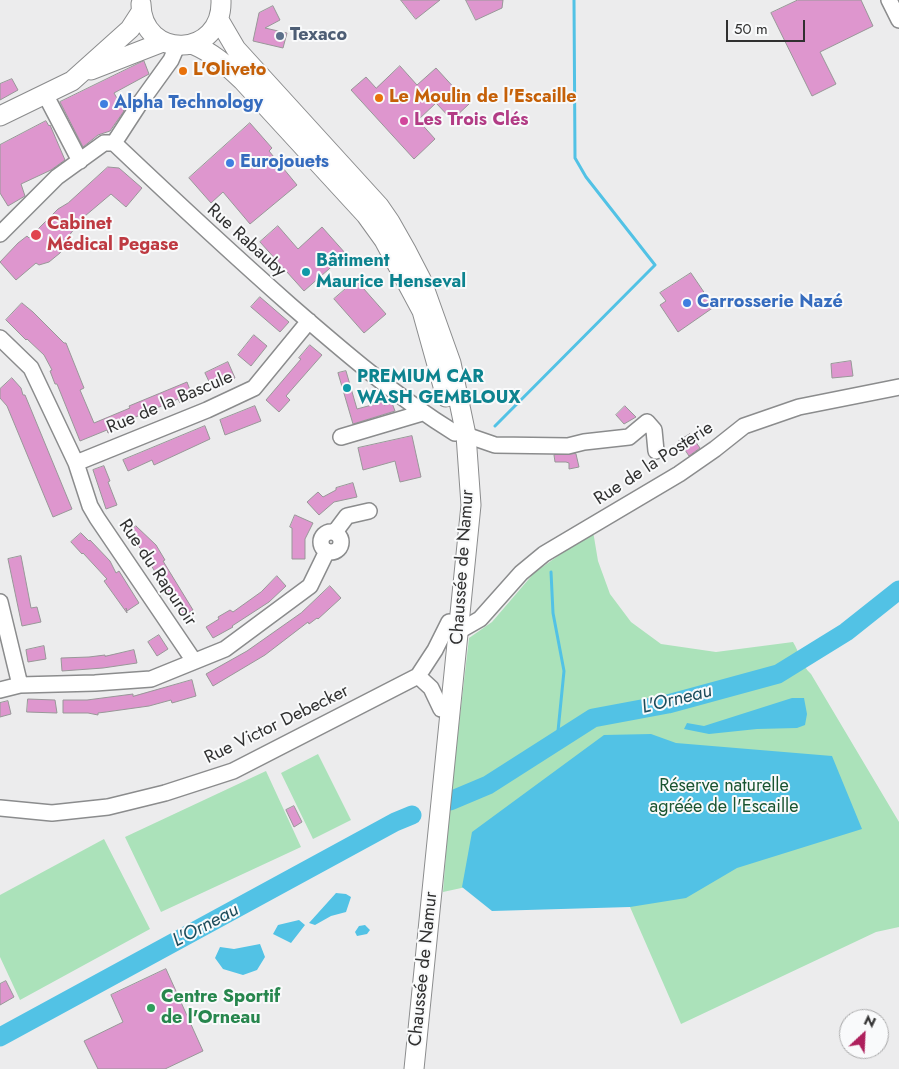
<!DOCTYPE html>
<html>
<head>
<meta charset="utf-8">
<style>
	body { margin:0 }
	#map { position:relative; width:899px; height:1069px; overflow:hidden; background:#ececed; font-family:Jost,sans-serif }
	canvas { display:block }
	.north { position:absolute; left:839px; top:1009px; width:50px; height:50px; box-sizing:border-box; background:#f9fafb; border:1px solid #a9a9aa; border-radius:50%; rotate:25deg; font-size:14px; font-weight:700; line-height:20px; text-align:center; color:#303030 }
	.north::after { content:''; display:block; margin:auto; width:18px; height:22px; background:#ae205c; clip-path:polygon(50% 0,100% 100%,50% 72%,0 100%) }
	.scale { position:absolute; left:726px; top:20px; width:79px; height:22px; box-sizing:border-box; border:2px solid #303030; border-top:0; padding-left:6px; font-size:15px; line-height:18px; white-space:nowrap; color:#303030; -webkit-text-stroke:4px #f9fafb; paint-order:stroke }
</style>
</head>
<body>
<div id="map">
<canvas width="899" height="1069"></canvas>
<div class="north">N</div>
<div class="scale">50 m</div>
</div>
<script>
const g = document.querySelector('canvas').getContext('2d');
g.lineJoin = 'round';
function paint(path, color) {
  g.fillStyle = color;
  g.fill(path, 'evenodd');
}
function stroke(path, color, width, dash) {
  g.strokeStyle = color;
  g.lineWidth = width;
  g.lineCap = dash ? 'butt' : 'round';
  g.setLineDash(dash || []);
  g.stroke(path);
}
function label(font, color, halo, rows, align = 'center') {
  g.font = font + ' Jost,sans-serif';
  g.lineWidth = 4;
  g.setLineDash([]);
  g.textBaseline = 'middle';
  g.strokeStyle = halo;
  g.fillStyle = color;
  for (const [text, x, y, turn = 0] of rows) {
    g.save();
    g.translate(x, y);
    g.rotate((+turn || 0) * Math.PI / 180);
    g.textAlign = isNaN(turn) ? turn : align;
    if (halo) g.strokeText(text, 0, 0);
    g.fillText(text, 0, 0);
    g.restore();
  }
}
paint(new Path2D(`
	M593,531l5,30 12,33 21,28 30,22 55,8 77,-10c7,11 8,23 18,32l88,148v105l-23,5 -195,92 -51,-117 -31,-49 -156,34 7,-91 19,-163 23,-16 42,-49z
	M318,754l33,66 -38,19 -32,-66z
	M266,771l35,76 -140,65 -36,-75z
	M104,839l46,90 -130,71 -20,-43v-62z`), '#abe2ba');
paint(new Path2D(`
	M792,698h12l3,16 -2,11 -8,3 -40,1 -48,5 -25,-5 3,-6 17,3z
	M651,734l25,9 156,13 30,73 -125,39 -51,30 -56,9 -138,4 -30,-24 10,-55 132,-97z
	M336,893l10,1 5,3 -5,15 -15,4 -16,9 -6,-2z
	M299,920l6,5 -14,18 -18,-9 5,-9z
	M365,925l5,5 -3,4 -10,2 -2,-4 4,-6z
	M260,944l5,13 -8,13 -14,5 -20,-6 -8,-11 5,-11 14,2z`), '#52c2e5');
stroke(new Path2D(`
	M495,426l160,-161 -69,-88 -11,-19 -1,-158
	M551,572l2,41 11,58 -7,70`), '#52c2e5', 3);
stroke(new Path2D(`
	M450,801l38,-16 105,-67 75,-14 110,-30 68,-42 53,-42
	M0,1037l395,-215 17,-7`), '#52c2e5', 19);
const building = new Path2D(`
	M401,0h39l-24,19z
	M466,0h37l-1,8 -26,12z
	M798,0h63l12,26 -53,26 16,32 -24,12 -41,-83z
	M273,6l7,14 -15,8 22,5 -4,15 -30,-7 6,-28z
	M144,61l5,13 -35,19 10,18 -14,20 -12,4 -15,12 -23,-45z
	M400,66l17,19 19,-17 33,36 -17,16 -16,-17 -18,17 17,19 -21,20 -63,-69 15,-13 10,11z
	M12,79l6,11 -18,10v-16z
	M46,121l3,5 1,-1 15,35 -14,10 -30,14 4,12 -17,10 -8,-13v-48z
	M250,123l22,25 -3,3 28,34 -47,39 -27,-32 -12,11 -22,-25z
	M108,167l11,1 23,20 -16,19 -15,-13 -26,22 -14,17 -11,20 -11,9 -10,3 -3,-2 -20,17 -16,-18 18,-19 9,-7 2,2 29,-29 10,-6z
	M278,226l20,23 24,-22 24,27 -42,37 -44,-49z
	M691,273l23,34 -36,25 -18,-27 6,-4 -6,-8z
	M356,280l30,34 -22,19 -30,-34z
	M260,297l29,25 -9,10 -29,-25z
	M22,303l11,9 31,31h2l18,45 -4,2 14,33 36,-15 -1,-2 58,-24 6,16 -13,5 -2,-4 -54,23 1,4 -17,7 -1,-3 -27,11 -23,-57h-2l-5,-13 2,-1 -8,-15 -17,-16 -1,1 -20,-20z
	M254,335l13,11 -16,20 -13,-11z
	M310,345l12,10 -36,41 4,4 -11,12 -13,-12 35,-41 -2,-1z
	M851,361l2,15 -21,2 -1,-14z
	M228,362l7,16 -23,10 -7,-15z
	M346,371l11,38 26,-7 1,3 8,-2 3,8 -42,13 -15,-51z
	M12,378l9,10 2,7h2l47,114 -19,8 -46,-111 -7,-8v-9z
	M255,406l6,15 -36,14 -5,-15z
	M625,406l11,11 -12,7 -8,-9z
	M205,426l5,13 -56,26 -2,-5 -24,11 -5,-11z
	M690,434l10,14 -11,8 -10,-15z
	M412,436l9,41 -21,5 -5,-21 -32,9 -5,-22z
	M576,454l3,13 -10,2v-6l-3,-1h-11l-1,-7z
	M104,466l6,15 -2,1 9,23 -11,4 -13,-39z
	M353,483l4,14 -23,5 -15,13 -12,-13 11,-10 5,5 13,-7v-2z
	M295,515l18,8 -8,16v20h-13v-31l-2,-1z
	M136,526l20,19 9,15 -2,1 30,49 -11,7 -40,-67 -15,-15z
	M81,533l8,8 1,-1 20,21 6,12 3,-2 20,32 -12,8 -1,-3 1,5 -23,-32 3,-2 -24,-26 -1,1 -11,-12z
	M21,556l10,52 6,-1 4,15 -19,4 -14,-67z
	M277,576l9,10 -17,16 -37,24 1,1 -20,11 -7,-11 13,-8 -1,-2 12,-7 3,2 28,-20z
	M330,586l11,12 -23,21 -1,-1 -8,6 -1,-2 -43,33 -52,31 -7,-12 41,-23 54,-38z
	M159,635l9,14 -11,7 -9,-14z
	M44,646l2,13 -18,3 -2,-12z
	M134,650l3,13 -34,5 -41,3 -1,-13 28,-1 16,-2v1z
	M192,680l4,16 -24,7 -1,-3 -22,6 -43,6 -8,1v2l-10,-2h-25v-13h24l46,-6v2z
	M28,699l27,1 2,13 -30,-1z
	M8,701l3,13 -11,3v-14z
	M294,806l8,16 -8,5 -8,-17z
	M166,969l37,82 -38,18h-67l-14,-28 39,-19 -12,-27z
	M6,981l8,16 -14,8v-21z`);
paint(building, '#de96ce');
stroke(building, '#989798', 1);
const minor = new Path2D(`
	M889,0l10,20
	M45,94l35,67
	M114,143c58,55 116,109 176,162 53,46 105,91 165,128
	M114,143l26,-40 31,-43 6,-14
	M0,234l57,-57 47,-34h10
	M0,338l31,30 45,95 14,43 7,12 97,143
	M466,435l29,10 73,1 16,-4 45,-5 18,-15 7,8 2,21
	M341,437l81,-24
	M76,463l131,-53 47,-22 55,-67
	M335,532l12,-16 22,-5
	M321 542a10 10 0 1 1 20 0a10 10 0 1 1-20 0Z
	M0,602l20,83
	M459,631l21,-12 41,-46 23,-19 135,-80 36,-25 29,-23 55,-19 100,-20
	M418,676l13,12 10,21
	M0,690l20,-5 75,-2 56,-4 74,-30 85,-63 17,-35
	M0,808l52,5 56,-6 57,-14 68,-22 185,-95 17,-26 14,-28`);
const major = new Path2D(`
	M141,4c1,56 82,55 80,-4
	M219,20l17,29 143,157 11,16 17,30 14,27 30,84 15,72 5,70 -57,564
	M192,44c21,9 33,20 50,36l124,135 18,25 38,71 24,86
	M91,70l72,-28
	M0,116l72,-35 58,-52 11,-17`);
stroke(minor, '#8b8c8d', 18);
stroke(major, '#8b8c8d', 21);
stroke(minor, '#fff', 15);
stroke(major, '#fff', 19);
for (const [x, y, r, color] of [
	[280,36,5,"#5c6f8a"],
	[183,71,5,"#e8710a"],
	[379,98,5,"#e8710a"],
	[104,104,5,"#3f7fe0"],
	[404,121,5,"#d1479c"],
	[230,163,5,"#3f7fe0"],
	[36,235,6,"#e0444e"],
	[306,272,5,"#0f9aa8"],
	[687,303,5,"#3f7fe0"],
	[347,388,5,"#0f9aa8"],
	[151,1008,5,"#2e9e5b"]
]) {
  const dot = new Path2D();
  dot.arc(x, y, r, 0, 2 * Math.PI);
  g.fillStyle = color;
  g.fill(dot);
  stroke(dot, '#f9fafb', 2);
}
label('bold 18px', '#4e5e75', '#f9fafb', [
	["Texaco",290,36]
], 'left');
label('bold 18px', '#c56008', '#f9fafb', [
	["L'Oliveto",193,71],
	["Le Moulin de l'Escaille",389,98]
], 'left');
label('bold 18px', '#366cbe', '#f9fafb', [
	["Alpha Technology",114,104],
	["Eurojouets",240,163],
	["Carrosserie Nazé",697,303]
], 'left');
label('bold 18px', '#b23c85', '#f9fafb', [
	["Les Trois Clés",414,121]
], 'left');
label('bold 18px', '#be3a42', '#f9fafb', [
	["Cabinet",47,225],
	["Médical Pegase",47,246]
], 'left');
label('18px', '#303030', '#f9fafb', [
	["Rue Rabauby",246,241,42],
	["Rue de la Bascule",170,403,-23],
	["Rue de la Posterie",654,464,-33],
	["Chaussée de Namur",463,567,-86],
	["Rue du Rapuroir",157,573,56],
	["Rue Victor Debecker",277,725,-26],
	["Chaussée de Namur",424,969,-84]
]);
label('bold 18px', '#0d838f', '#f9fafb', [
	["Bâtiment",316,262],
	["Maurice Henseval",316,283],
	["PREMIUM CAR",357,378],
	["WASH GEMBLOUX",357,399]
], 'left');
label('18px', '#195430', '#f9fafb', [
	["Réserve naturelle",724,787],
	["agréée de l'Escaille",724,808]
]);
label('bold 18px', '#27864d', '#f9fafb', [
	["Centre Sportif",161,998],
	["de l'Orneau",161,1019]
], 'left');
label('italic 19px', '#1d4c5b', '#f9fafb', [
	["L'Orneau",677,700,-14],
	["L'Orneau",206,926,-28]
]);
</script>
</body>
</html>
